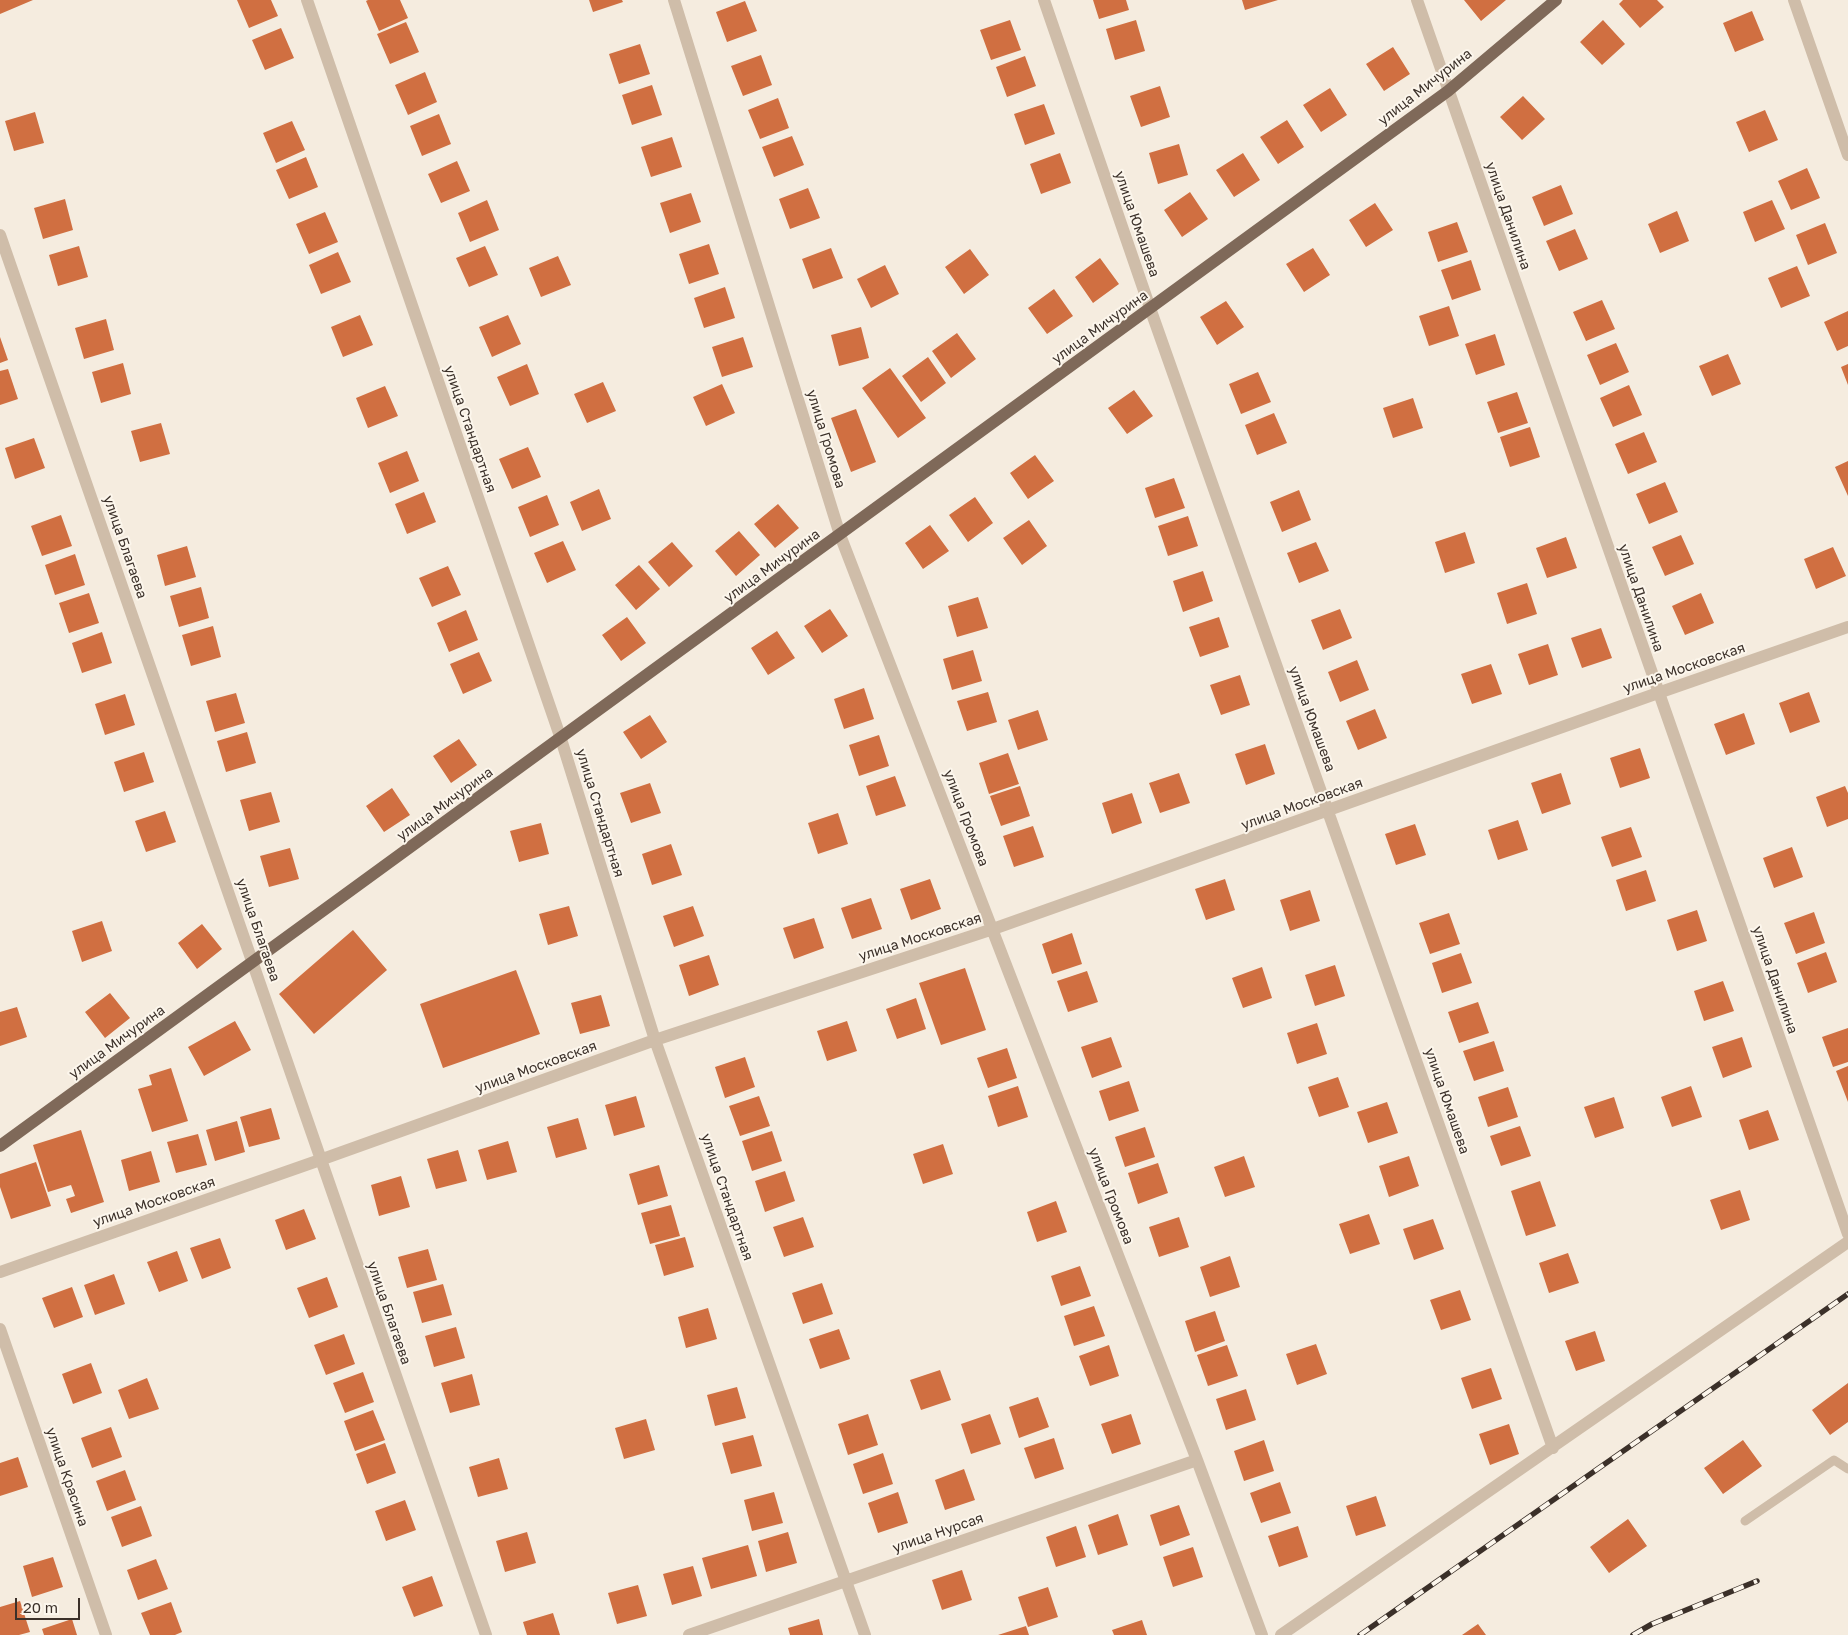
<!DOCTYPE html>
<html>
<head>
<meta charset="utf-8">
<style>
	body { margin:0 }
	#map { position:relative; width:1848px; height:1635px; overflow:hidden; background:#f5ecdf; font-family:"Golos Text",sans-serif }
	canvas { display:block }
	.scale { position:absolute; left:15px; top:1598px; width:65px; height:22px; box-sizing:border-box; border:2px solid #3b3029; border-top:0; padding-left:6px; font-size:15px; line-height:18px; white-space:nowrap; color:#3b3029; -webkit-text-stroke:4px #fcf6ec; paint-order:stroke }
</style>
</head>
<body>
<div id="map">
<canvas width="1848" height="1635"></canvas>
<div class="scale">20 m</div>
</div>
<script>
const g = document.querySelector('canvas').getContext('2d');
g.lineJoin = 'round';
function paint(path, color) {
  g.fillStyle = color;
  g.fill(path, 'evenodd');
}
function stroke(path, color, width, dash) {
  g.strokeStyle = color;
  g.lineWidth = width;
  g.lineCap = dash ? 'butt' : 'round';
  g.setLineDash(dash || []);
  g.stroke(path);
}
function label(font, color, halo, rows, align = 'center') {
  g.font = font + ' "Golos Text",sans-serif';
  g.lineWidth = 4;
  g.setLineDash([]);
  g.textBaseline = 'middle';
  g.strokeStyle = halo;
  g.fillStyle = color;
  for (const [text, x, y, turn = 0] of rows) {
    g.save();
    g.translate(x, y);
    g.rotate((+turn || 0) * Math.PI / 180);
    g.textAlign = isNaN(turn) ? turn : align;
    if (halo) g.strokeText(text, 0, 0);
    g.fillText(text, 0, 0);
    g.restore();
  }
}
paint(new Path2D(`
	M0,0h33l-33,14z
	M237,0h34l7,16 -29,12z
	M368,0h32l8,18 -29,13 -13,-30z
	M589,0h33l1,2 -30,10z
	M1093,0h33l3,10 -30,9z
	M1242,0h36l-33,10z
	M1464,0h42l-25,21z
	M1623,0h34l7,7 -24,21 -21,-24z
	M745,1l12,30 -30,11 -11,-30z
	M1752,11l12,29 -29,12 -12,-29z
	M1010,20l11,30 -30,10 -11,-30z
	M1136,20l9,31 -30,9 -9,-31z
	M1603,20l22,24 -23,21 -22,-23z
	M406,22l13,30 -29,12 -13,-30z
	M281,28l13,30 -29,12 -13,-30z
	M640,44l10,30 -31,10 -10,-30z
	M1393,47l17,27 -26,17 -18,-27z
	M761,55l11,30 -29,11 -12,-30z
	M1025,56l11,30 -29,11 -11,-30z
	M425,72l12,30 -29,13 -13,-30z
	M652,85l10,30 -30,10 -10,-30z
	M1160,86l10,31 -29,10 -11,-31z
	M1330,88l17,27 -26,17 -18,-27z
	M1523,96l22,23 -23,21 -22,-23z
	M778,98l11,30 -29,11 -12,-29z
	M1044,104l11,30 -30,11 -11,-31z
	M1765,110l13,30 -29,12 -13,-30z
	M35,112l9,31 -30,8 -9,-30z
	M439,114l12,30 -29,12 -12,-30z
	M1287,120l17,27 -26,17 -18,-27z
	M292,121l13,29 -29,13 -13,-30z
	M792,136l12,29 -30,12 -12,-30z
	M672,137l10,30 -31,10 -10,-30z
	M1179,144l9,31 -30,9 -9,-31z
	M1060,153l11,30 -30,11 -11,-30z
	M1243,153l17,27 -26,17 -18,-27z
	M306,157l12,30 -29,12 -13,-29z
	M457,161l13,30 -29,12 -13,-29z
	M1807,168l13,30 -29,12 -13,-29z
	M1561,185l12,29 -29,12 -12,-29z
	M808,188l12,30 -30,11 -11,-30z
	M1190,192l18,27 -26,18 -18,-27z
	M691,193l10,29 -31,11 -10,-30z
	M65,199l8,31 -30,9 -9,-31z
	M487,200l12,30 -29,12 -12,-29z
	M1772,200l13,29 -30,13 -12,-30z
	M1375,203l18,27 -27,17 -17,-27z
	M1677,211l12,30 -29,12 -12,-29z
	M325,212l13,30 -29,12 -13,-30z
	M1457,222l11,30 -30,10 -10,-30z
	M1825,223l12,30 -29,12 -12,-30z
	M1575,229l13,30 -29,12 -13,-30z
	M709,244l10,30 -30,10 -10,-30z
	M79,246l9,31 -30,9 -9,-31z
	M485,246l13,29 -29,12 -13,-29z
	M831,248l12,30 -30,11 -11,-30z
	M1313,248l17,27 -26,17 -18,-28z
	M970,249l19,26 -25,19 -19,-27z
	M338,252l13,30 -30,12 -12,-29z
	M558,256l13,29 -30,12 -12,-29z
	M1100,258l19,26 -26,19 -18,-26z
	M1471,260l10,30 -29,10 -11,-30z
	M885,265l14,29 -28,14 -14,-29z
	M1797,266l13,30 -29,12 -13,-30z
	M725,287l10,31 -31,10 -10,-30z
	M1054,289l19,27 -26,18 -19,-26z
	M1602,300l13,29 -29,12 -13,-29z
	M1226,301l18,26 -27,18 -17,-28z
	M1449,306l10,30 -30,10 -10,-30z
	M1848,311v35l-11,5 -13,-29z
	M360,315l13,30 -30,12 -12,-30z
	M508,315l13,29 -29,13 -13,-30z
	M106,319l8,31 -30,9 -9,-31z
	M861,327l8,31 -30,8 -8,-31z
	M957,333l19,26 -25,19 -19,-27z
	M1495,334l10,31 -29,10 -11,-31z
	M0,337l8,23 -8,3z
	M743,337l10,30 -31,10 -10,-30z
	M1616,343l13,29 -29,13 -13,-30z
	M1728,354l13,30 -29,12 -13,-30z
	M928,357l18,26 -25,19 -19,-26z
	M123,363l8,31 -30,9 -9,-31z
	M527,364l12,30 -29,12 -13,-29z
	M1848,364v21l-7,-18z
	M890,368l36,50 -28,20 -36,-50z
	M8,369l10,30 -18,6v-34z
	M1258,372l13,30 -30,12 -12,-30z
	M603,382l13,29 -29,12 -13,-29z
	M722,384l13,29 -29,13 -13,-29z
	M1629,385l13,30 -29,12 -13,-29z
	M385,386l13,30 -30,12 -12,-30z
	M1134,390l19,26 -26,18 -19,-26z
	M1517,392l11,31 -30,10 -11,-31z
	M1413,398l10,30 -30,10 -10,-30z
	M856,409l20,53 -25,10 -20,-54z
	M1274,413l13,30 -30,12 -12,-30z
	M161,423l9,31 -30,8 -9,-31z
	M1530,427l10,30 -30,10 -10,-30z
	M1644,432l13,30 -29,12 -13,-30z
	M34,438l11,30 -30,11 -10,-31z
	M528,447l13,30 -29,12 -13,-30z
	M407,451l12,30 -29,12 -12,-30z
	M1035,455l19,26 -26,18 -18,-26z
	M1848,461v35l-13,-29z
	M1174,478l11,30 -30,10 -10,-30z
	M1665,482l13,30 -29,12 -13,-30z
	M599,489l12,30 -29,12 -12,-29z
	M1299,490l12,30 -29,12 -12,-30z
	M424,492l12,30 -29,12 -12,-30z
	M547,495l12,30 -29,12 -12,-30z
	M975,497l18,26 -25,19 -19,-27z
	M778,504l21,24 -24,20 -21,-24z
	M61,515l11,31 -30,10 -11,-30z
	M1188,516l10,30 -30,10 -10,-30z
	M1029,520l18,26 -25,19 -19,-27z
	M930,525l19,26 -26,18 -18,-26z
	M739,531l21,24 -24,21 -21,-25z
	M1465,532l10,31 -30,10 -10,-31z
	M1681,535l13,29 -29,12 -13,-29z
	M1566,537l11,31 -30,10 -11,-30z
	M563,541l13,29 -29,13 -13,-30z
	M672,542l21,24 -24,21 -21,-25z
	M1316,542l13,29 -30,12 -12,-30z
	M187,546l9,31 -31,9 -8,-31z
	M1833,547l13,29 -30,13 -12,-30z
	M75,554l10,31 -30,10 -10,-30z
	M639,565l21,24 -24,21 -21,-25z
	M448,566l13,29 -29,12 -13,-29z
	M1203,571l10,30 -30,11 -10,-31z
	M1527,583l10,31 -30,10 -10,-31z
	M201,587l8,31 -30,9 -9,-31z
	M89,593l10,30 -30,10 -10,-30z
	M1701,593l13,30 -29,12 -13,-29z
	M978,597l10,31 -31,9 -9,-31z
	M830,609l18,27 -26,17 -18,-27z
	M1340,609l12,29 -29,12 -12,-30z
	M466,610l12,30 -29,12 -12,-29z
	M627,617l19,26 -25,18 -19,-26z
	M1219,617l10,30 -29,10 -11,-30z
	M213,626l8,31 -30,9 -9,-31z
	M1601,628l11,30 -30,10 -11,-30z
	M777,631l18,27 -27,17 -17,-27z
	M102,632l10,31 -30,10 -10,-30z
	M1548,644l10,31 -29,10 -11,-31z
	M973,650l9,31 -30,9 -9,-31z
	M479,652l13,29 -29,13 -13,-30z
	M1357,660l12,30 -29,12 -12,-30z
	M1491,664l11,30 -30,10 -11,-30z
	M1240,675l10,30 -29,10 -11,-30z
	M864,688l10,31 -30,10 -10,-30z
	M988,692l9,30 -30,9 -10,-30z
	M1809,692l11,30 -30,11 -11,-30z
	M236,693l9,30 -30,9 -9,-31z
	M125,694l10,31 -30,10 -10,-31z
	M1375,709l12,29 -29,12 -12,-29z
	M1038,710l10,30 -30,10 -10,-30z
	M1744,713l11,31 -29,11 -12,-31z
	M650,715l17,27 -26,17 -18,-27z
	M247,732l9,31 -30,9 -9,-31z
	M879,735l10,31 -30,10 -10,-31z
	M459,739l18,26 -26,18 -18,-27z
	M1265,744l10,30 -29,11 -11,-31z
	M1640,748l10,30 -30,10 -10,-30z
	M144,752l10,30 -30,10 -10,-30z
	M1008,753l11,31 -30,10 -10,-31z
	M1179,773l11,30 -30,10 -11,-30z
	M1561,773l10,31 -29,10 -11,-31z
	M895,776l11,30 -30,10 -10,-30z
	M650,783l11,30 -30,10 -11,-30z
	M1020,786l10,30 -29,10 -11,-30z
	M1845,786l3,7v26l-21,8 -11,-30z
	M392,788l18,27 -26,17 -18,-26z
	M271,792l9,30 -31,9 -9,-31z
	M1132,793l10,30 -30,11 -10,-31z
	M165,811l11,31 -30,10 -11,-31z
	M838,813l10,31 -30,10 -10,-31z
	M1518,820l10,30 -30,10 -10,-30z
	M541,823l8,31 -30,8 -9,-31z
	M1415,824l11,31 -30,10 -11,-31z
	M1033,826l11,31 -30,10 -11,-31z
	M1631,827l11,30 -30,10 -11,-30z
	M671,844l11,31 -30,10 -10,-31z
	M1792,847l11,30 -29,11 -11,-30z
	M290,848l9,31 -30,8 -9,-31z
	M1646,870l10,31 -30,10 -10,-31z
	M930,879l11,30 -30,11 -11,-31z
	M1225,879l10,31 -29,10 -11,-31z
	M1310,890l10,31 -30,10 -10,-31z
	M871,898l11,31 -30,10 -11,-31z
	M569,906l9,30 -30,9 -9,-31z
	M693,906l11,30 -30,11 -11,-31z
	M1697,910l10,31 -30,10 -10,-31z
	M1814,912l11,31 -29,11 -12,-31z
	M1449,913l11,31 -30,10 -11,-31z
	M814,918l10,30 -30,11 -11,-31z
	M102,921l10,30 -30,11 -10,-31z
	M202,924l20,25 -25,20 -19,-26z
	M353,930l34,40 -73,64 -35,-40z
	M1072,933l10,31 -30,10 -10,-30z
	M1826,952l11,30 -29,11 -11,-30z
	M1461,953l11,30 -30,10 -10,-30z
	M709,955l10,30 -30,11 -10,-31z
	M1335,965l10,31 -30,10 -10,-31z
	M1262,967l10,31 -29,10 -11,-30z
	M965,968l21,62 -45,15 -22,-62z
	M516,970l24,64 -97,34 -23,-64z
	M1087,971l11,31 -30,10 -11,-31z
	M1723,981l11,30 -30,10 -10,-30z
	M110,993l20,25 -25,20 -20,-26z
	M601,995l9,31 -30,8 -9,-31z
	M916,998l10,31 -29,10 -11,-30z
	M1478,1002l11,31 -30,10 -11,-31z
	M17,1007l10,30 -27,9v-34z
	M235,1021l16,29 -47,26 -16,-29z
	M847,1021l10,30 -30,10 -10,-30z
	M1317,1023l10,31 -30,10 -10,-31z
	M1848,1028v34l-15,5 -11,-30z
	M1111,1037l11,30 -30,11 -11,-31z
	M1742,1037l10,30 -29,11 -11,-31z
	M1494,1041l10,30 -30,10 -11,-30z
	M1007,1048l10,30 -29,10 -11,-30z
	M745,1057l10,30 -30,11 -10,-31z
	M1848,1066v36l-12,-31z
	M171,1068l17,53 -36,11 -14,-43 14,-4 -3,-10z
	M1338,1077l11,30 -30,10 -11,-30z
	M1129,1081l10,30 -30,10 -10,-30z
	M1018,1086l10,31 -30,10 -10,-31z
	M1691,1086l11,31 -30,10 -11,-30z
	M1508,1087l10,30 -30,10 -10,-30z
	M636,1096l9,31 -31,9 -9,-31z
	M759,1096l11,30 -30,10 -11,-30z
	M1614,1097l10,31 -29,10 -11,-31z
	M1387,1102l11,31 -30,10 -11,-31z
	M271,1108l9,31 -31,8 -9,-30z
	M1768,1110l11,30 -30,10 -10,-30z
	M578,1118l9,31 -31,9 -9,-31z
	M237,1121l8,31 -30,9 -9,-31z
	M1520,1126l11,30 -30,10 -11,-30z
	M1145,1127l10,30 -30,10 -10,-30z
	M81,1130l23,72 -33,11 -5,-14 9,-3 -4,-11 -23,7 -15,-47z
	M772,1131l10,30 -30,10 -10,-30z
	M198,1134l9,31 -31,8 -9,-31z
	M508,1141l9,31 -30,8 -9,-30z
	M943,1144l10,30 -30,10 -10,-30z
	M458,1150l9,31 -31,8 -9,-30z
	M151,1151l9,31 -31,9 -8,-31z
	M1244,1156l11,31 -30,10 -11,-30z
	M1409,1156l10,30 -30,11 -10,-31z
	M36,1162l15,44 -40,13 -11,-32v-13z
	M1158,1163l10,30 -30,11 -10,-31z
	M659,1165l9,31 -30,9 -9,-31z
	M785,1171l10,30 -30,11 -10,-31z
	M401,1176l9,31 -31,9 -8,-31z
	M1540,1181l16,45 -30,10 -15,-45z
	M1740,1190l10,30 -29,10 -11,-30z
	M1056,1201l11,31 -30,10 -10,-30z
	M671,1205l9,31 -30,8 -9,-31z
	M304,1209l12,30 -30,11 -11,-30z
	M1369,1214l11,30 -30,10 -11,-30z
	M803,1217l11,30 -30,10 -11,-30z
	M1179,1217l10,30 -30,10 -10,-30z
	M1433,1219l11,30 -30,11 -11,-31z
	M685,1237l9,30 -30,9 -9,-31z
	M220,1238l11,30 -29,11 -12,-31z
	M428,1249l9,31 -30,8 -9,-31z
	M177,1251l11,30 -29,11 -12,-30z
	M1568,1253l11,30 -30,10 -10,-30z
	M1230,1256l10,31 -30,10 -10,-30z
	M1080,1266l11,30 -30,10 -10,-30z
	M114,1274l11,30 -30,11 -11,-30z
	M327,1277l11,30 -29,11 -12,-30z
	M822,1283l11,31 -30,10 -11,-31z
	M443,1284l9,31 -30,8 -9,-31z
	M72,1287l11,30 -29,11 -12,-30z
	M1460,1290l11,30 -30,10 -11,-30z
	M1094,1306l11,30 -31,10 -10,-30z
	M708,1308l9,31 -31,9 -8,-31z
	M1215,1311l10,30 -30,11 -10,-31z
	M456,1327l9,31 -31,9 -9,-31z
	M839,1329l11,30 -30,10 -11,-30z
	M1595,1331l10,30 -29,10 -11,-30z
	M344,1334l11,30 -29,11 -12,-30z
	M1316,1344l11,30 -30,11 -11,-31z
	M1109,1345l10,31 -29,10 -11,-30z
	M1227,1345l11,31 -30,10 -11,-31z
	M91,1363l11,30 -29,11 -11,-30z
	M1491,1368l11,31 -30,10 -11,-31z
	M940,1370l11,30 -30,10 -11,-30z
	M363,1372l11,30 -29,11 -12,-30z
	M472,1374l8,31 -30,8 -9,-30z
	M147,1378l12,31 -30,10 -11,-29z
	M1848,1383v39l-18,13 -18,-25z
	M737,1387l9,31 -31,8 -8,-31z
	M1246,1389l10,31 -30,10 -10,-31z
	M1038,1397l11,30 -30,11 -10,-31z
	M373,1410l12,30 -30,11 -11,-30z
	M868,1414l10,31 -30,10 -10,-31z
	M990,1414l11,30 -30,10 -10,-30z
	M1131,1414l10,30 -29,10 -11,-30z
	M646,1419l9,31 -31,9 -9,-31z
	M1509,1424l10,30 -29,11 -11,-31z
	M111,1427l11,30 -30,11 -11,-30z
	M753,1435l9,31 -31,8 -9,-31z
	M1054,1438l10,31 -29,10 -11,-31z
	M1264,1440l10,31 -30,10 -10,-30z
	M1743,1440l19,26 -39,28 -19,-26z
	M385,1443l11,30 -29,11 -11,-30z
	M883,1453l10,31 -30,10 -10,-30z
	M18,1457l10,30 -28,9v-33z
	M499,1458l9,31 -30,8 -9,-30z
	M964,1469l11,31 -30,10 -10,-30z
	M125,1470l11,30 -29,11 -11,-30z
	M1280,1482l11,31 -30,10 -11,-30z
	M774,1492l9,31 -31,8 -8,-31z
	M898,1492l10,31 -30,10 -10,-30z
	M1376,1496l10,30 -30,10 -10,-30z
	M405,1500l11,30 -30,11 -11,-30z
	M1179,1505l11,30 -30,11 -10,-31z
	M141,1506l11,30 -30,11 -11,-30z
	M1118,1514l10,31 -30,10 -10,-30z
	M1628,1519l19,27 -38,27 -19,-26z
	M1076,1526l10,31 -30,10 -10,-30z
	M1298,1526l10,31 -29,10 -11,-31z
	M527,1532l9,31 -31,9 -9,-31z
	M788,1532l9,31 -31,9 -8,-31z
	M748,1545l9,31 -46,13 -9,-31z
	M1193,1547l10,30 -30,10 -10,-30z
	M53,1557l10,30 -31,10 -9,-31z
	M156,1559l12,30 -30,11 -11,-30z
	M693,1566l9,30 -30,9 -9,-31z
	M962,1570l10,30 -30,10 -10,-30z
	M432,1576l11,30 -29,11 -12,-30z
	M638,1585l9,31 -30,8 -9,-31z
	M1048,1587l10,30 -30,10 -10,-30z
	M20,1601l10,31 -11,3h-19v-28z
	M171,1602l11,30 -7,3h-25l-9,-22z
	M553,1613l7,22h-33l-4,-13z
	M72,1619l5,16h-33l-2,-6z
	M819,1619l4,16h-33l-2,-7z
	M1142,1620l5,15h-33l-2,-5z
	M1478,1624l8,11h-24z
	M1026,1626l3,9h-31z`), '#d06f41');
stroke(new Path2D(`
	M1745,1521l89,-61 14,9`), '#cfbda9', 9);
stroke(new Path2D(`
	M307,0l254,739 94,301 210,595
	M674,0l166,535 357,925 65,175
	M1044,0l106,308 403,1140
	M1417,0l431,1234
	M1794,0l54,155
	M0,235l486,1400
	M0,1272l320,-112 335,-120 338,-111 665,-236 190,-66
	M0,1329l106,306
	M689,1635l508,-175
	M1281,1635l567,-393`), '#cfbda9', 12);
stroke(new Path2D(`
	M0,1146l1448,-1055 108,-91`), '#7f6959', 12);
const rail = new Path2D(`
	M1360,1635l488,-341
	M1633,1635l19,-11 105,-43`);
stroke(rail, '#3b3029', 5.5);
stroke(rail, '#fcf6ec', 4, [11]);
label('14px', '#3b3029', '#fcf6ec', [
	["улица Мичурина",1425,87,-38],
	["улица Данилина",1508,216,71],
	["улица Юмашева",1137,224,71],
	["улица Мичурина",1100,327,-36],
	["улица Стандартная",470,429,71],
	["улица Громова",826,439,73],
	["улица Благаева",125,547,71],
	["улица Мичурина",772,566,-36],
	["улица Данилина",1641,598,71],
	["улица Московская",1684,668,-19],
	["улица Юмашева",1312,719,70],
	["улица Мичурина",445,804,-36],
	["улица Московская",1302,804,-20],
	["улица Стандартная",600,813,73],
	["улица Громова",966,818,69],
	["улица Благаева",258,930,71],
	["улица Московская",920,937,-18],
	["улица Данилина",1775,980,71],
	["улица Мичурина",117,1042,-36],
	["улица Московская",536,1067,-20],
	["улица Юмашева",1447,1101,71],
	["улица Громова",1111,1196,69],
	["улица Стандартная",727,1197,71],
	["улица Московская",154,1202,-19],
	["улица Благаева",389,1313,71],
	["улица Красина",67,1477,71],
	["улица Нурсая",938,1533,-19]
]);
</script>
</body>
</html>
